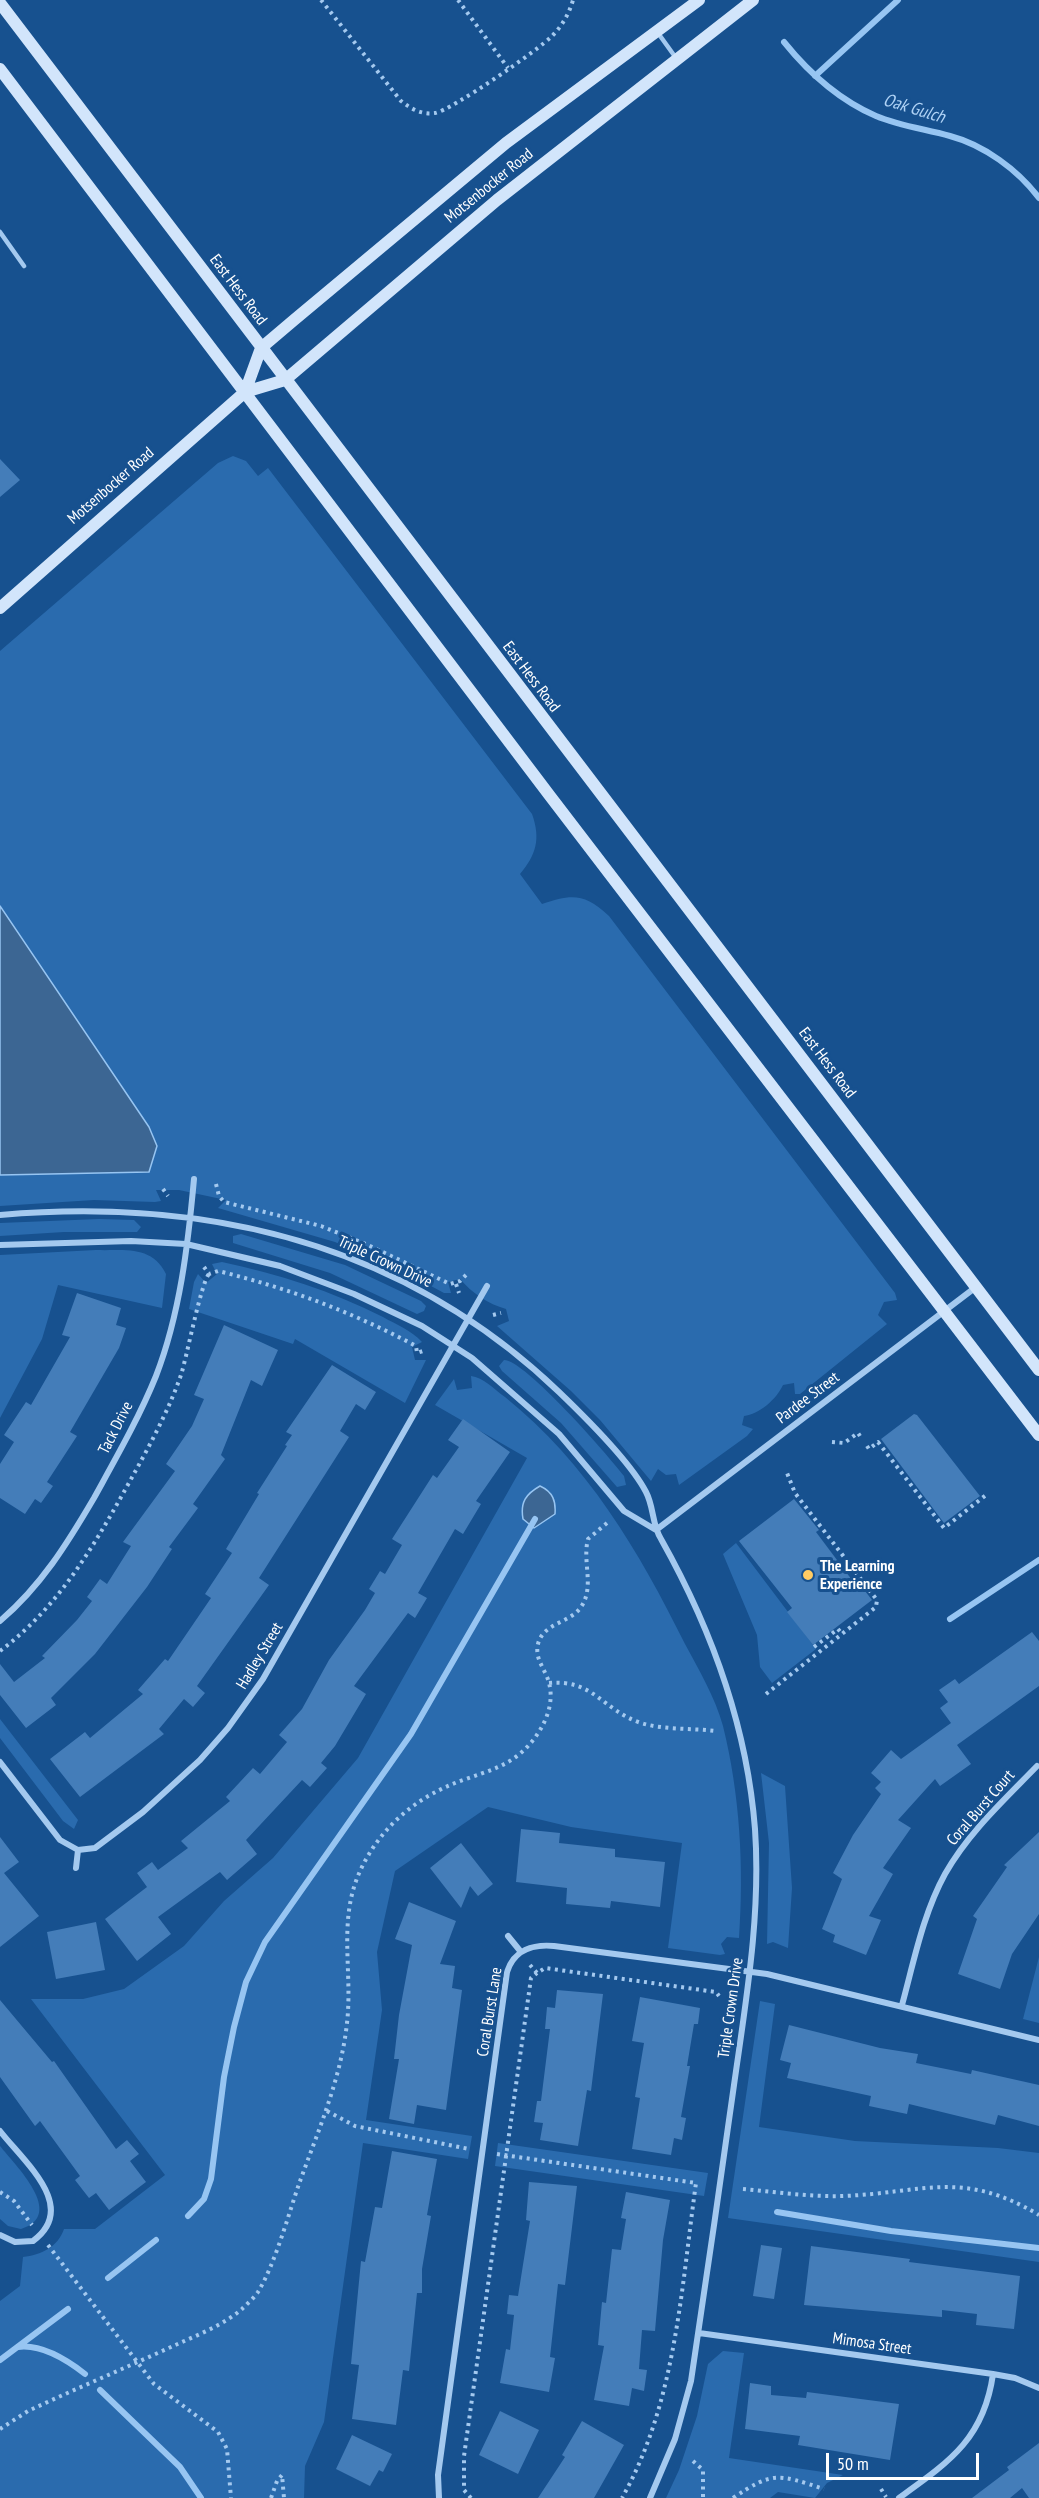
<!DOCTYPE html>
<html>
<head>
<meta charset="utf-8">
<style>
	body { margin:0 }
	#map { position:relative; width:1039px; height:2498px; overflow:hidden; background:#17518f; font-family:"PT Sans Narrow",sans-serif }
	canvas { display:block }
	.scale { position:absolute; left:826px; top:2453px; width:153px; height:27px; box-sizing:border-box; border:3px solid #fff; border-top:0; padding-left:8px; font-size:18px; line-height:21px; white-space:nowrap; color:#fff; -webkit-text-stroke:4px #17518f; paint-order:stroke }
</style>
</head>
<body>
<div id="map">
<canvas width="1039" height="2498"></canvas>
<div class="scale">50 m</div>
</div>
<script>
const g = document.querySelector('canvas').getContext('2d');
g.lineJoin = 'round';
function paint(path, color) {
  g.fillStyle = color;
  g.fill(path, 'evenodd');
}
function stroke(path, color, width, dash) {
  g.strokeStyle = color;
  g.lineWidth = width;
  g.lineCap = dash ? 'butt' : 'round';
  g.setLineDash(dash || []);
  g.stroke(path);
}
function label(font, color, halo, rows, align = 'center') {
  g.font = font + ' "PT Sans Narrow",sans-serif';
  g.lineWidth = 6;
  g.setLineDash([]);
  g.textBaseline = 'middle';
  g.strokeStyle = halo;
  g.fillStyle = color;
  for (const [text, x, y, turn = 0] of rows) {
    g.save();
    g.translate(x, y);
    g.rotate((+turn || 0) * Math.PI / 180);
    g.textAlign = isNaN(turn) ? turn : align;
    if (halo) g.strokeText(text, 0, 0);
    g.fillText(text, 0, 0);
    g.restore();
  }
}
paint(new Path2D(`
	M233,456l13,5 12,15 10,-8 264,346c9,25 4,41 -12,60l22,30c30,-10 42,-11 67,12l286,377 2,7 -13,2 -6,13 9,9 -87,70h-5l-1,-11 -11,2c-7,15 -24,29 -39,31l-2,9 11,4 -6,7 -68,49 -3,-11 -10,1 -8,-6 -7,12 -51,-61 -29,-29 -74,-65 12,-5 -3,-12c-18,-5 -34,-16 -46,-30l-12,3 3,11h-7l-39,-21 -70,-30 -117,-34 8,-8 -47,-10h-23l5,11 -6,1 -61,-2 -94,6v-555l218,-188z
	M99,1219l35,1 7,7 -4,5h-73l-64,4v-13z
	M241,1234l104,31 76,36 5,5 -2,5 -7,3 -87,-41 -97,-30v-7z
	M96,1250c28,1 56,-5 70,24l-4,34 -104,-23 -16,54 -42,79v-163z
	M222,1262c56,12 110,29 161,55 14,8 28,13 39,25l-10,5 3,13h11l-21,43 -110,-64 -2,5 -104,-35 5,-27 4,-8 8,9 11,-9 -5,-10z
	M504,1360c21,0 104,95 120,116l2,9 -9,2 -56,-64 -59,-52 -3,-5z
	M471,1376c12,1 24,14 34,21 82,66 134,154 180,247 14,26 30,53 38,82 17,69 21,141 16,212l-12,-1 -6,7 4,10 -5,1 -52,-7 14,-105 -111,-16 -83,-20 -93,64 -18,81 5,58 -16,110 106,16 -4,23 -105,-16 -39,279 -19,44 -1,32h-304v-197l20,-15 3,-29c18,-2 35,-10 41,-28h31l70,-54 -134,-176h52l41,-10 60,-43 40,-45 49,-43 85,-100 169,-300 -92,-53 19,-26 3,11 15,-2z
	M736,1543l80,106 -44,34 -12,-16 -3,-32 -34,-81z
	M0,1719l78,101 -4,9 -11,-8 -63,-83z
	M761,1773l24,13 7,102 -4,60 -15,-6 -6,2 2,-101z
	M1039,1957v66l-16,-4z
	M760,2001l15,3 -16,123 96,14 143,7 41,5v109l-311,-44z
	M498,2143l210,30 -4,23 -209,-30z
	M0,2146c15,19 67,69 21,83l-13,-3 -8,-7z
	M723,2351l21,2 -15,105 114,17 -16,8 -12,15 -37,-6 -8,6h-104l13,-28 18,-54 11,-52z`), '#2a6bae');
const water = new Path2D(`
	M0,906l149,221 8,19 -8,26 -149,3z
	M540,1486c13,6 16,15 15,28l-21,14 -11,-9c-3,-17 3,-25 17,-33z`);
paint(water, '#3c6693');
stroke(water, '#97c5f2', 1.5);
stroke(new Path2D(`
	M784,42c25,31 55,58 92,74 24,10 49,13 74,20 34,9 68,34 89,62
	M815,76l83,-76
	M950,1619l89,-59
	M777,2212l114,19 148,17
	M188,2216l16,-17 7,-20 13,-102 10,-50 12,-45 19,-40 146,-208 124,-215
	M108,2278l48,-38
	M18,2347c23,-3 49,13 67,27
	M0,2360l68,-51
	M100,2390l80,77 21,31`), '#97c5f2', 6);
paint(new Path2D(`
	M0,459l20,21 -20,17z
	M77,1293l44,15 -5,17 10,3 -7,20 -49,84 7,4 -30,46 6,4 -12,17 -6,-4 -10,15 -25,-16v-34l14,-22 -10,-7 22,-33 5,3 39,-68 -8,-2z
	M224,1325l54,25 -16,36 -11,-6 -30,75 4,4 -32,45 5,4 -29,39 3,2 -25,38 -52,67 -44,44 5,7 -30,23 -26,-33v-31l14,18 31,-24 -3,-2 35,-36 15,-19 -5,-4 13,-18 7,5 24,-38 -8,-4 52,-71 -9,-7 26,-38 12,-27 -10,-4z
	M332,1365l44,27 -11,18 -9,-6 -16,27 9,6 -90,141 10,7 -72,101 8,7 -12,14 -9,-8 -25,30 5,5 -84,63 -30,-38 35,-27 5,6 53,-44 -5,-4 27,-31 3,2 43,-63 -6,-4 27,-41 -6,-4 33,-55 -2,-1 30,-47 -2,-1 7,-10 -6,-3z
	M914,1414l3,1 63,81 -36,27 -63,-84z
	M463,1419l47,33 -34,49 5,3 -18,30 -8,-5 -37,64 9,5 -12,20 -7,-5 -54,73 12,8 -31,52 -14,17 6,5 -17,19 -8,-7 -56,60 11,14 -30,26 -7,-8 -62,45 13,17 -34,27 -32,-42 42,-32 -10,-14 15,-11 6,8 30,-22 -7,-7 49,-40 -4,-4 27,-29 7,6 27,-32 -8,-7 23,-26 27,-49 36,-50 10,-17 -6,-4 11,-18 5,3 17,-29 -10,-6 41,-64 4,3 22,-31 -11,-7z
	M794,1499l25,31 -3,2 36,48 3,-2 17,22 -59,45 -26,-33 5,-4 -53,-67z
	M1032,1632l7,9v45l-82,59 14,19 -31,22 -5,-7 -37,41 13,8 -28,40 10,6 -24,42 12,4 -15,35 -33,-13 2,-7 -13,-6 20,-50 -9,-6 20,-38 28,-41 -6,-6 6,-6 -10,-9 20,-23 10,9 50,-36 -11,-15 8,-6 -9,-12 16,-11 4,5z
	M521,1829l39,4 -1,10 56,6v8l50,5 -5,45 -49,-6 -1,7 -44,-4 1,-16 -51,-6z
	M1039,1832v82l-27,40 -12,35 -42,-15 19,-55 -4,-3 34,-49 -3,-2z
	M0,1837l19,25 -15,11 35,43 -39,31z
	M461,1843l32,41 -15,12 -8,-10 -9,22 -31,-40z
	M409,1902l47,19 -16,43 15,2 -3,22 10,2 -16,120 -29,-5 -3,19 -25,-5 10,-60h-5l5,-44 13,-70 -17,-6z
	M96,1922l9,48 -49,9 -9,-47z
	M557,1990l46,4 -12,97 -4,-1 -9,56 -38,-6 3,-17 -9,-1 3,-21h4l9,-72h-5l2,-22 8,1z
	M640,1997l60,11 -2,16h-4l-7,42h3l-9,51 5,1 -4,22 -8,-2 -3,17 -39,-6 8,-51 -5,-1 9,-54 -12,-2z
	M0,2000l52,62 2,-1 62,88 11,-9 12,14 -9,7 16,21 -37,28 -13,-17 -7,5 -14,-18 5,-4 -40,-55 -5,5 -35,-49z
	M789,2025l91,23 38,6 -2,9 55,11 1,-4 67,15v41l-41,-11 -3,10 -86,-21 -2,10 -38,-8 2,-10 -84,-18 4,-15 -11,-3z
	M392,2151l45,8 -10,56 4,1 -9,53v24h-5l-8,78 -6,-1 -7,55 -44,-6 7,-54 -8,-1 10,-103 4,1 10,-55 7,1z
	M529,2182l48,4 -12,99 -7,-1 -8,73 5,1 -6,34 -49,-9 6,-34 4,1 4,-35 -7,-1 2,-19 9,1 12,-75 -4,-1z
	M626,2192l44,8 -7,40 -8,91 -13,-1 -3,39 8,1 -3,21 -12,-3 -3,18 -35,-6 10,-54 -6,-1 4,-43 4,1 6,-54 9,1 5,-31 -5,-1z
	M761,2245l21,3 -8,51 -21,-3z
	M811,2246l99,13 -1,3 111,14 -6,53 -38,-4 1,-11 -35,-4v7l-138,-12z
	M750,2383l21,3v9l35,3 1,-6 92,12 -9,56 -92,-15 2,-9 -55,-7z
	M500,2411l39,19 -21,44 -39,-19z
	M582,2421l42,24 -30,53h-56l27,-41 -3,-2z
	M352,2435l40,19 -9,18 -4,-2 -9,16 -34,-17z
	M1039,2443v55h-10l-7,-10 -12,10h-38l37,-28 -2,-3z`), '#447db9');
stroke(new Path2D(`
	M321,0l80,101c10,8 21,14 34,12 15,-2 105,-64 117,-77 10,-10 17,-22 21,-36
	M458,0l50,68
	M216,1184l3,12 5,6 97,24 47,19 82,39 10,-3 8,-8
	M163,1189l5,7
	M204,1267l5,7 9,-3c70,17 134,41 198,75l1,7 9,-3
	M456,1284l3,9
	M493,1315l8,-2
	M832,1442l12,1 14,-10 2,3
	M867,1446l2,3 9,-7 66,86 42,-33
	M814,1647l24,-18 4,5
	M0,1651c57,-43 91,-100 125,-161 21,-38 42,-75 56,-115 6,-19 20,-92 28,-101
	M549,1683c45,-4 53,27 92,40 23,7 50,5 74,8
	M766,1694l110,-87 1,-7 -82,-107 -8,-20
	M530,1965l7,8 8,-5 171,24 3,4
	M327,2111l28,15 114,23
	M497,2154l199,29c-15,107 -20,219 -74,315
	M743,2189c33,3 67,8 100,7 80,-3 119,-27 196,19
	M0,2192l14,9 18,24
	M48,2245l106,139 64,48 9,17 4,49
	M0,2429l28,-18c47,-22 95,-42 143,-64 24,-11 51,-21 71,-38 5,-5 12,-11 16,-17 17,-28 30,-76 41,-108 19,-53 42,-105 48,-161 6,-53 -10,-104 14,-154 21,-44 57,-73 102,-89 25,-9 47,-14 66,-35 16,-18 28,-44 18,-68 -5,-12 -12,-20 -9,-33 5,-21 32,-21 43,-37 14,-20 1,-45 7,-68l19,-16
	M693,2461l10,9v28
	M881,2489l5,8
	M271,2498l6,-17 5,-6 2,23
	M471,2498l-7,-8v-34l67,-478 6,-5
	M733,2498c40,-27 45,-24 91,-9`), '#a4c9ef', 4, [3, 4.5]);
stroke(new Path2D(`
	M658,33l18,25
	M0,232l24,34`), '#a4c9ef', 4.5);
stroke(new Path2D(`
	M0,1215c209,-18 404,29 559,177 25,24 72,71 87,100 8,15 6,33 15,47 50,89 86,188 94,290 6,86 -9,171 -21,256 -14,99 -28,197 -43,296l-16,58 -25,59
	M0,1245l131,-4 55,3 94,22 74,28 68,32 50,32 87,76 65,77 32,19
	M656,1530l320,-243
	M0,1621c41,-35 67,-77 94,-123 22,-40 45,-80 62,-122 24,-62 32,-131 38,-197
	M0,1762l60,78 18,10 17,-2 48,-36 57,-52 28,-32 35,-49 224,-393
	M76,1868l2,-18
	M508,1936l13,16
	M902,2005c12,-44 21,-91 43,-131 23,-41 59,-74 92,-108
	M0,2131c25,32 79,76 33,110l-18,1 -15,-7
	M699,2333l294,41 22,4 24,10
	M439,2498l-1,-23 69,-503c7,-22 26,-28 47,-26l213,28 272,66
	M899,2498c50,-36 85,-59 94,-124`), '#a4c9ef', 6);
stroke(new Path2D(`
	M0,3l1039,1367
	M0,69l550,727 489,639
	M245,392l16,-44 33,-28 212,-177 193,-143
	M0,608l245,-216 40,-12 212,-180 256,-200`), '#d2e5fb', 12);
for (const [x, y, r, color] of [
	[808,1575,6,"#ffcb63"]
]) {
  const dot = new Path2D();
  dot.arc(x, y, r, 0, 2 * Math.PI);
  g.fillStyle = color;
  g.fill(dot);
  stroke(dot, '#17518f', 2);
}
label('16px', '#fff', '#17518f', [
	["Motsenbocker Road",489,186,-39],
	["East Hess Road",238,290,53],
	["Motsenbocker Road",111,486,-41],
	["East Hess Road",531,677,53],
	["East Hess Road",827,1063,53],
	["Triple Crown Drive",385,1262,25],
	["Pardee Street",808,1398,-37],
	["Tack Drive",116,1428,-63],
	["Hadley Street",260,1656,-59],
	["Coral Burst Court",981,1808,-49],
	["Triple Crown Drive",731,2008,-82],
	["Coral Burst Lane",490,2012,-81],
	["Mimosa Street",872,2344,8]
]);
label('bold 16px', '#fff', '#17518f', [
	["The Learning",820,1566],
	["Experience",820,1584]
], 'left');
label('italic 18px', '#b0d3f6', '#17518f', [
	["Oak Gulch",914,109,17]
]);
</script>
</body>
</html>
